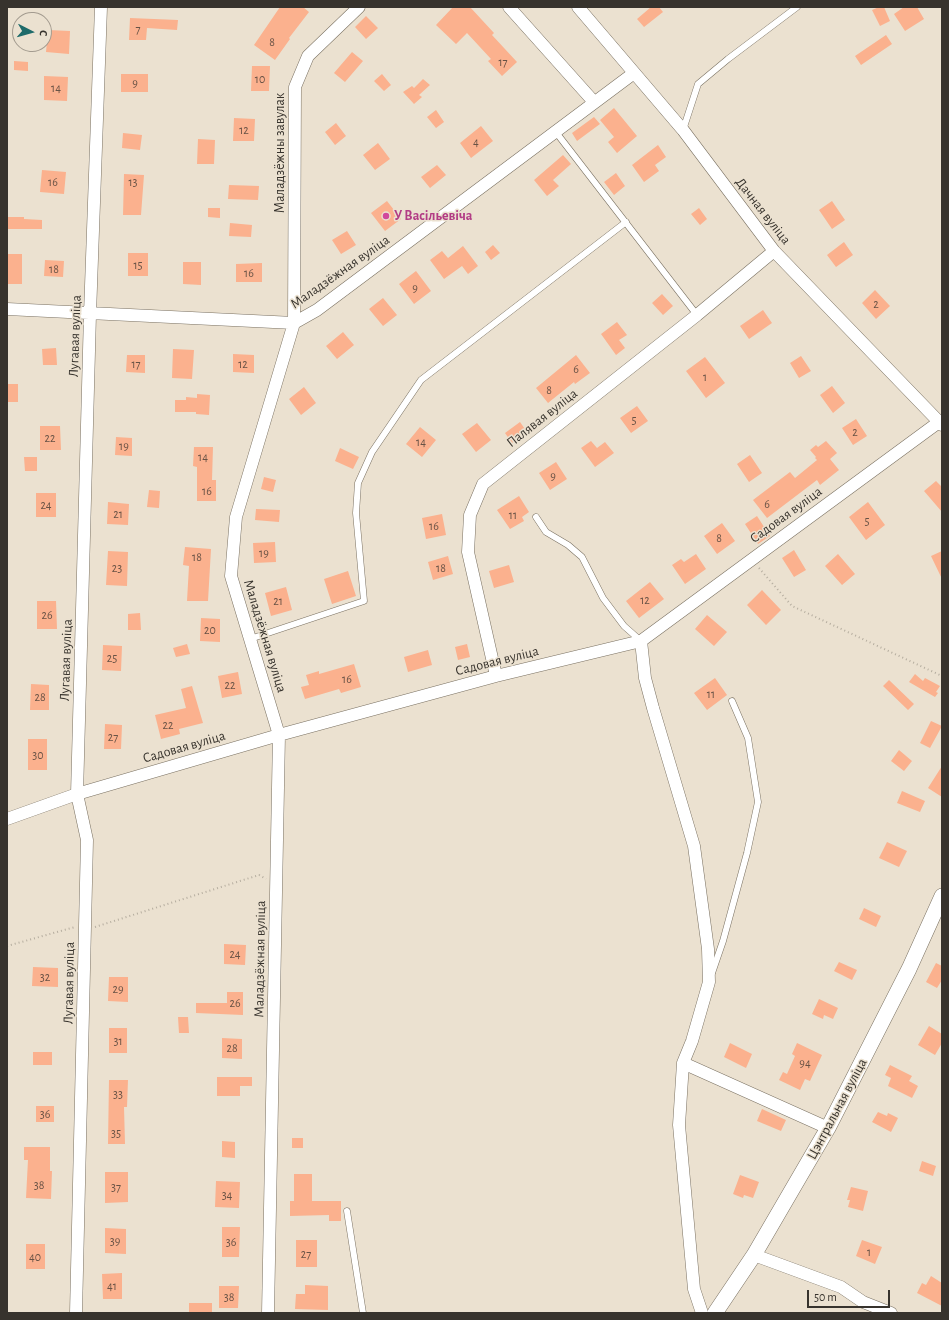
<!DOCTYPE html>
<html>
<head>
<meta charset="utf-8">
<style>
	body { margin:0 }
	#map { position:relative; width:949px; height:1320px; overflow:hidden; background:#ebe1d0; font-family:"Alegreya Sans",sans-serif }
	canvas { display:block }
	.frame { position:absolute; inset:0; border:8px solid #37332d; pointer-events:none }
	.north { position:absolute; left:12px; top:12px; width:40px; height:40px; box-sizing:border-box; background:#ebe1d0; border:1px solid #a39b8f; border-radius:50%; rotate:96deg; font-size:11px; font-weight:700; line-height:16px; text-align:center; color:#37332d }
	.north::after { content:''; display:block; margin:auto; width:14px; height:18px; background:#1f6b6a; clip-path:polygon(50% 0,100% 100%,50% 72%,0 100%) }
	.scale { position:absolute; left:807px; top:1290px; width:83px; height:18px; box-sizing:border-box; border:2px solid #37332d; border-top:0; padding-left:5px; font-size:12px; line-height:14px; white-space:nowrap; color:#37332d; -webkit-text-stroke:3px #ebe1d0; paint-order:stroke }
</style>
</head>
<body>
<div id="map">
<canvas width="949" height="1320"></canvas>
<div class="frame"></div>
<div class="north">С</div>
<div class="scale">50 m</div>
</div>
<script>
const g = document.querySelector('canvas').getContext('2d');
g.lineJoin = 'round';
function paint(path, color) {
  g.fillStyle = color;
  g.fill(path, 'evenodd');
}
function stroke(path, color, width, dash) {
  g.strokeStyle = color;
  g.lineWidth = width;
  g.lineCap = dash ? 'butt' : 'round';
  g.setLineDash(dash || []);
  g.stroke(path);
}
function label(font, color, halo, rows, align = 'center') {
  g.font = font + ' "Alegreya Sans",sans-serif';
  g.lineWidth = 3;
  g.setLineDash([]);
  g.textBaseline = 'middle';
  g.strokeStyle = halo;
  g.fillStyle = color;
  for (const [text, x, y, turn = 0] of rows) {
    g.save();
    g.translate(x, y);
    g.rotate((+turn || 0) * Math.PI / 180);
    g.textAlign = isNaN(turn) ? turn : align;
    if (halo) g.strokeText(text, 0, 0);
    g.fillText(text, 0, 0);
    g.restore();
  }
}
paint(new Path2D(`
	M280,7h23l6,5 -20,26 1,1 -15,21 -21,-15z
	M453,7h17l24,26 -2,2 25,27 -15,14 -14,-15 3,-2 -24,-26 -11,11 -20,-19z
	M651,7h8l4,5 -19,15 -7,-8z
	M879,7h5l6,14 -10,5 -8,-16z
	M904,7h13l7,12 -19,12 -11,-17z
	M366,16l12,12 -12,11 -11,-12z
	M130,18l48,2 -1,10 -30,-2 -1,12h-17z
	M48,30l22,1 -1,23 -23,-2z
	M886,35l6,9 -31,21 -6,-9z
	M352,52l11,9 -18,21 -11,-9z
	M14,61l14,1v9l-14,-1z
	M252,66h18l-1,25h-18z
	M121,74h27v18h-27z
	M382,74l9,11 -7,6 -10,-10z
	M44,76l24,1 -1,24 -23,-1z
	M423,79l7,6 -11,10 3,2 -8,7 -11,-12 9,-6 2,2z
	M614,108l23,28 -20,17 -9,-11 6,-5 -14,-17z
	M436,110l8,12 -8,6 -9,-11z
	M594,117l6,7 -23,17 -5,-8z
	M234,118l21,1 -1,22h-21z
	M336,123l10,13 -11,9 -10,-13z
	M481,126l12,15 -22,17 -11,-15z
	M123,133l19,2 -2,15 -18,-2z
	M198,139l17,1 -1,24h-17z
	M378,143l12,16 -15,11 -12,-15z
	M658,145l8,12 -11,8 4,6 -15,11 -12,-17z
	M563,155l8,9 -18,16 6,6 -12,10 -13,-16z
	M437,165l9,10 -16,13 -9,-11z
	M42,170l24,2 -2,22 -24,-2z
	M616,173l9,13 -11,9 -10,-13z
	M124,174l20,1 -3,40h-18z
	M229,185l30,1 -1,14 -30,-1z
	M387,201l14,18 -16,12 -14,-18z
	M832,201l13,19 -13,9 -13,-19z
	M208,208h12v10l-12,-1z
	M699,208l8,11 -7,6 -9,-11z
	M7,217h17v2l18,1v9h-35z
	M230,223l22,2 -1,12 -22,-1z
	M347,231l9,14 -15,9 -9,-14z
	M844,242l9,13 -17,12 -9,-12z
	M493,245l7,8 -9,7 -6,-8z
	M463,246l15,20 -10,8 -6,-8 -18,13 -14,-19 12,-9 6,7z
	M128,253h20v23h-20z
	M7,254h15v30h-15z
	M45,260l19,1 -1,16 -19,-1z
	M183,262h18v23l-18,-1z
	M262,263v19h-26v-18z
	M416,271l15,20 -17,13 -15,-20z
	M875,290l15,16 -14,13 -14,-16z
	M662,294l11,12 -10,9 -11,-12z
	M383,298l14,17 -14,11 -14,-17z
	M763,310l9,13 -23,16 -9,-13z
	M617,322l10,13 -8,5 6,8 -9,7 -15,-21z
	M343,332l11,13 -17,14 -11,-13z
	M56,348l1,17h-14l-1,-16z
	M173,349l21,1 -2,29 -20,-1z
	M233,354l21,1v18l-21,-1z
	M127,355h18v18l-19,-1z
	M576,355l14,18 -15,11 -1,-2 -26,21 -12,-15z
	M801,356l10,15 -12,7 -9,-15z
	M705,357l20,26 -19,15 -20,-27z
	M8,384h10v18h-10z
	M832,386l13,17 -12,10 -13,-18z
	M304,387l12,16 -15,12 -12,-16z
	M197,394l13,1 -1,20 -13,-1v-2h-21v-12h11v-3l11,1z
	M637,406l11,15 -17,12 -11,-15z
	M856,419l11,17 -14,9 -11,-17z
	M520,422l7,10 -15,11 -7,-10z
	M477,423l14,17 -15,12 -14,-18z
	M40,426h20l1,24h-21z
	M420,427l16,13 -14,17 -16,-13z
	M116,437l16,1v18l-17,-1z
	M591,441l6,7 8,-6 9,11 -19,14 -14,-19z
	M826,441l11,12 -7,6 9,11 -19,15 -3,-5 -50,38 -14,-18 37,-28 5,6 22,-18 -2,-2 1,-1 -6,-7 6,-5 2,2z
	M194,447h19l-1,33h4v21h-19v-34l-4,-1z
	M340,448l19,9 -6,12 -18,-8z
	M750,455l12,18 -13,9 -12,-18z
	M24,457h13v14h-12z
	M556,462l11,17 -17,11 -11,-17z
	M264,477l12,3 -3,12 -12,-3z
	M936,481l6,6v25l-18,-21z
	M149,490l11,1 -1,17 -12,-1z
	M36,493h20v24h-20z
	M519,496l10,16 -7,5 2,4 -14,8 -13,-19z
	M108,502l21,2 -1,21 -21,-1z
	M868,502l17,23 -19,15 -17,-23z
	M256,509l24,1 -1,12 -24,-2z
	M442,514l4,21 -20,4 -4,-21z
	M757,516l13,20 -12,8 -13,-20z
	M722,523l13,18 -18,13 -13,-18z
	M275,542l1,20 -22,1 -1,-20z
	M185,547l26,2 -3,52h-21l2,-35 -6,-1z
	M794,550l12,20 -12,7 -12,-19z
	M108,551l20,1 -1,34 -21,-1z
	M942,551v28l-11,-23z
	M696,554l10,15 -21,15 -13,-19 9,-6 3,3z
	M838,554l17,20 -13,11 -17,-19z
	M448,556l5,18 -20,6 -5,-18z
	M509,565l5,17 -20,6 -5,-17z
	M348,571l8,25 -24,8 -8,-25z
	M650,582l14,17 -25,19 -13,-17z
	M286,587l6,23 -21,6 -6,-23z
	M762,590l19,20 -15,15 -19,-20z
	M37,601h19l1,28h-20z
	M140,613l1,17h-13v-16z
	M707,615l20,17 -13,14 -19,-17z
	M201,618l19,1v23l-20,-1z
	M187,644l3,10 -14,3 -3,-9z
	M467,644l3,13 -12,3 -3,-13z
	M103,645l19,1 -1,25 -19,-1z
	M428,650l4,15 -24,7 -4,-15z
	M354,664l7,23 -20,6 -2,-4 -34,10 -4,-12 8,-2 -3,-10 13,-4v3z
	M238,672l4,22 -20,4 -4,-22z
	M915,674l8,7 2,-3 15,8 -4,6 2,1 -3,4 -26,-15z
	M715,678l12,17 -20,15 -13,-17z
	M889,680l25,24 -6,6 -25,-24z
	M31,684l18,1v25h-19z
	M192,686l11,37 -24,6 1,5 -19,5 -6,-24 31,-7 -5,-19z
	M931,721l11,5 -12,22 -10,-5z
	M105,724l17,1 -1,24h-17z
	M28,739h19v31h-19z
	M899,750l13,11 -8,10 -13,-10z
	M942,766v31l-14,-9z
	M902,791l23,10 -5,11 -23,-9z
	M887,842l20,9 -8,16 -20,-9z
	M864,908l17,8 -5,11 -17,-8z
	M224,944l22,1 -1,20 -21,-1z
	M839,962l18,8 -5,10 -18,-9z
	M936,963l6,3v14l-5,8 -11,-6z
	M33,967l25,1v19l-26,-1z
	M109,977h19v25l-20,-1z
	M227,992h16v23l-47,-2v-10h31z
	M819,999l19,9 -5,11 -9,-4 -1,4 -11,-5z
	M178,1017h10l1,16h-10z
	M929,1026l13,8v9l-7,12 -17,-10z
	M109,1028h18v25h-18z
	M222,1038l20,1v20l-20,-1z
	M730,1043l22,11 -6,14 -22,-11z
	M797,1043l25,12 -12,26 -5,-2 -5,11 -21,-10 4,-8 4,2 8,-18 -3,-2z
	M33,1052h19v13h-19z
	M890,1065l22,11 -3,5 9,5 -6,12 -24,-12 3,-8 -6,-3z
	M217,1077h35v9h-12v10h-23z
	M109,1080h19l-1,27h-3l1,37h-17z
	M36,1106h18v16h-18z
	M762,1109l24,11 -5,11 -24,-10z
	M878,1112l9,4 1,-3 10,5 -7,14 -19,-10z
	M292,1138h11v10h-11z
	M222,1141l13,1v16l-13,-1z
	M24,1147h26v24h2l-1,28 -25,-1 2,-38h-4z
	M922,1161l14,5 -3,10 -14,-5z
	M105,1172h23v30l-23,1z
	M294,1174h18v27h29v20h-12v-6l-39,1v-15h4z
	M740,1175l19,7 -6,16 -9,-3 -1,3 -10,-4z
	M216,1181l24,1 -1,26 -24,-1z
	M851,1187l17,4 -5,20 -15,-4 2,-7h-3z
	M222,1227h18l-1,30h-17z
	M105,1228l21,1v25l-21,-1z
	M296,1240h21v27h-21z
	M862,1240l20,7 -7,17 -19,-8z
	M26,1244h19v25h-19z
	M122,1273v26h-19l-1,-25z
	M931,1276l11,7v23l-25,-13 5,-10 4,2z
	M305,1285l23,1v24l-33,-1 1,-15h9z
	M219,1286h20l-1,22h-19z
	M189,1303h23v10h-23z`), '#fbb18e');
const service = new Path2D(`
	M683,130l15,-46 30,-25 69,-52
	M555,131l142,184
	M536,517l10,15 22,13 14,12 21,41 21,28 17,15
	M250,639l114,-38 -8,-88 2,-30 14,-31 49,-72 205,-158
	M712,973l11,-32 24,-88 11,-51 -10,-64 -16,-37
	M347,1211l16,102`);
const minor = new Path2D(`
	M509,7l85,95
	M578,7l105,123 91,121 168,174
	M7,309l287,14 1,-236 13,-31 51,-49
	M641,641l4,37 8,30 41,138 14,103 1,33 -17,59 -9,22 -4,62 15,164 8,24
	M496,676l-28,-124 2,-37 13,-31 214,-169 77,-64
	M7,819l70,-25 202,-59 217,-59 145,-35 298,-219
	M683,1063l145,65
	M754,1255l87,32 22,15 28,11
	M76,1313l11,-473 -10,-46 13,-480 11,-307
	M268,1313l11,-578 -48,-159 5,-59 58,-194 23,-13 317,-237`);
const tertiary = new Path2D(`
	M715,1313l39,-58 74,-127 81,-159 33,-73`);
stroke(service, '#7a7162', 7);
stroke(minor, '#7a7162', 13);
stroke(tertiary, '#7a7162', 16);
stroke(new Path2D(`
	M759,568l33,38 150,70
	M95,927l164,-52 7,4
	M7,946l68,-19`), '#b5ad9f', 2, [1, 3]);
stroke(service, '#fff', 6);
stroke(minor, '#fff', 12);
stroke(tertiary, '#fff', 15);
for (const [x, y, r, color] of [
	[386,216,4,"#d1479c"]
]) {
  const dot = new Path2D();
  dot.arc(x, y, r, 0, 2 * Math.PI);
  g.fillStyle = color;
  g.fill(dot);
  stroke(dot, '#ebe1d0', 1.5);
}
label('12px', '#685245', null, [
	["7",138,29],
	["8",272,42],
	["17",503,62],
	["10",260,79],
	["9",135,83],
	["14",56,88],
	["12",244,130],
	["4",476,142],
	["16",53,182],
	["13",133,182],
	["15",138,265],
	["18",54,269],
	["16",249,273],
	["9",415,288],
	["2",876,304],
	["17",136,364],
	["12",243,364],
	["6",576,369],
	["1",705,377],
	["8",549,390],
	["5",634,420],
	["2",855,432],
	["22",50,438],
	["14",421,442],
	["19",124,446],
	["14",203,457],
	["9",553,476],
	["16",207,491],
	["6",767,504],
	["24",46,505],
	["21",118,514],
	["11",513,515],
	["5",867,521],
	["16",434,526],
	["8",719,538],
	["19",264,553],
	["18",197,557],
	["23",117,568],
	["18",441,568],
	["12",645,600],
	["21",278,601],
	["26",47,615],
	["20",210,630],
	["25",112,658],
	["16",347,679],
	["22",230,685],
	["11",711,694],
	["28",40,697],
	["22",168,725],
	["27",113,737],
	["30",38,755],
	["24",235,954],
	["32",45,977],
	["29",118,989],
	["26",235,1003],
	["31",118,1041],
	["28",232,1048],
	["94",805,1063],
	["33",118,1094],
	["36",45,1114],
	["35",116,1133],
	["38",39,1185],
	["37",116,1187],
	["34",227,1195],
	["39",115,1241],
	["36",231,1242],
	["1",869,1252],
	["27",306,1254],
	["40",35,1257],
	["41",112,1286],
	["38",229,1297]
]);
label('14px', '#37332d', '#ebe1d0', [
	["Маладзёжны завулак",280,153,-90],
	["Дачная вуліца",763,211,52],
	["Маладзёжная вуліца",340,272,-35],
	["Лугавая вуліца",75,336,-88],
	["Палявая вуліца",542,418,-38],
	["Садовая вуліца",786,515,-36],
	["Маладзёжная вуліца",265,636,73],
	["Лугавая вуліца",66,660,-88],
	["Садовая вуліца",497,661,-14],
	["Садовая вуліца",184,747,-16],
	["Маладзёжная вуліца",260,959,-89],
	["Лугавая вуліца",69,983,-89],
	["Цэнтральная вуліца",837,1109,-62]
]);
label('bold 14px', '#b23c85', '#ebe1d0', [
	["У Васільевіча",394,216]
], 'left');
</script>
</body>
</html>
